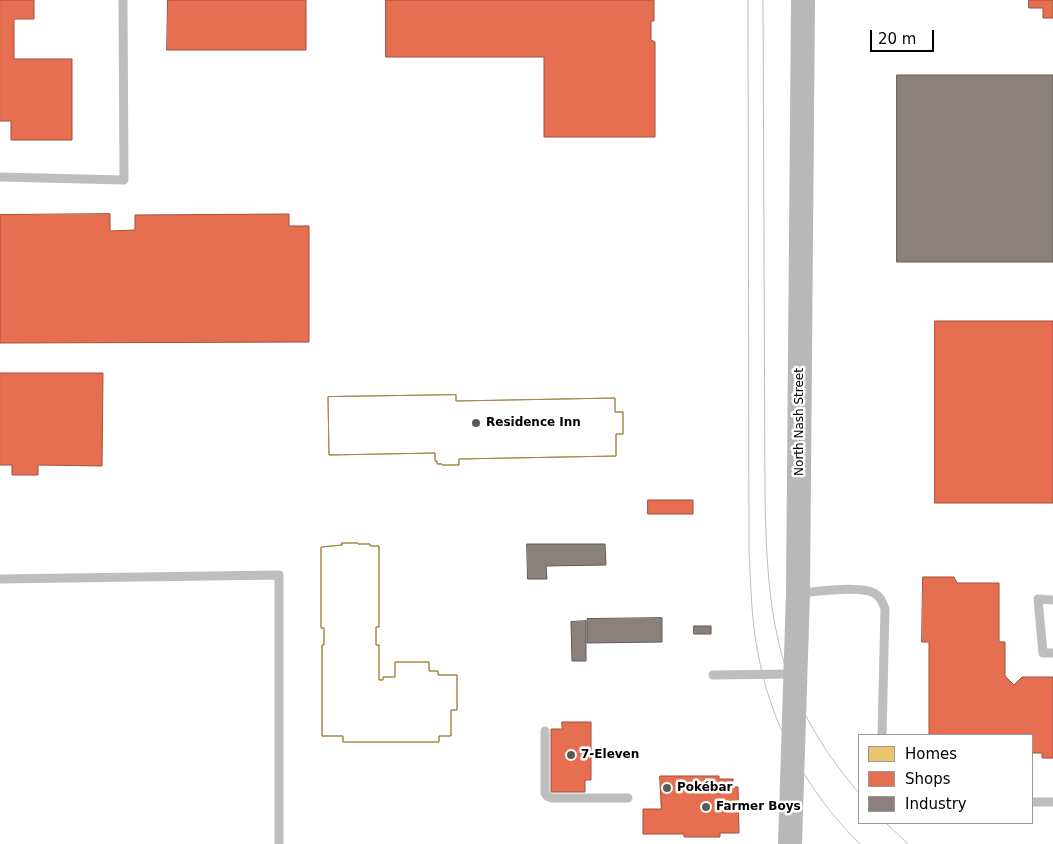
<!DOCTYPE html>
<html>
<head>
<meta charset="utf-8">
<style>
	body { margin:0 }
	#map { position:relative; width:1053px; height:844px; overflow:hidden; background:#fff; font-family:"DejaVu Sans",sans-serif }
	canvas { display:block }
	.legend { position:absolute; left:858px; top:734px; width:175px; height:90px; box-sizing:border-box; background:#fff; border:1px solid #999; margin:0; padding:6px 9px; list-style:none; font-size:15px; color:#000 }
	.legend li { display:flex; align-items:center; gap:10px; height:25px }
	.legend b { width:25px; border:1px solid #999 }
	.scale { position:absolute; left:870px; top:30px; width:64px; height:22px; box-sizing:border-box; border:2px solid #000; border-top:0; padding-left:6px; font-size:15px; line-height:18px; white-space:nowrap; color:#000; -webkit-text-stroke:4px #fff; paint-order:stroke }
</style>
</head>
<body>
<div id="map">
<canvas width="1053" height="844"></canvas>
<ul class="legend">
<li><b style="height:14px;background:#e9c46a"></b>Homes</li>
<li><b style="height:14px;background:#e76f51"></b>Shops</li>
<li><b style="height:14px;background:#8a817c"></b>Industry</li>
</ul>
<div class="scale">20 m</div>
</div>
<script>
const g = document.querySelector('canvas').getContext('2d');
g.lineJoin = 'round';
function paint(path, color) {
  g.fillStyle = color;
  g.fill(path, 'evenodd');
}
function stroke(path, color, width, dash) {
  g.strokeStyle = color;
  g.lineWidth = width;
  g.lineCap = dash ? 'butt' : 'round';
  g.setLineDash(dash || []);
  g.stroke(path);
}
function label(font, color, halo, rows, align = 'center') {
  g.font = font + ' "DejaVu Sans",sans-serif';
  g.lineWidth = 5;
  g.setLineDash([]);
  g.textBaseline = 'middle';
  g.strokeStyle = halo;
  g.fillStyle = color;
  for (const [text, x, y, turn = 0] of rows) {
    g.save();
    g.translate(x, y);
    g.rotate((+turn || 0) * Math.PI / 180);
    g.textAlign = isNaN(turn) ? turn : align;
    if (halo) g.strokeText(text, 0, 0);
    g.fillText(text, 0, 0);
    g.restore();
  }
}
const homes = new Path2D(`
	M456,395v6l159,-3v14h8v22h-7v22l-157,3v6h-17v-1h-5v-3h-2v-8l-106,2 -1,-58z
	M456,395v6l159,-3v14h8v22h-7v22l-157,3v6h-17v-1h-5v-3h-2v-8l-106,2 -1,-58z
	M342,543h16v1h12v2h9v81h-3v18h3v35h4v-3h12v-15h34v9h9v4h19v35h-6v26h-12v6h-96v-6h-21v-91h2v-17h-3v-81l21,-2z
	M342,543h16v1h12v2h9v81h-3v18h3v35h4v-3h12v-15h34v9h9v4h19v35h-6v26h-12v6h-96v-6h-21v-91h2v-17h-3v-81l21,-2z`);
paint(homes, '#e9c46a');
stroke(homes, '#a3894a', 1);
const shops = new Path2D(`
	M0,0h34v19h-20v40h58v81h-61v-19h-11z
	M168,0h138v50h-139z
	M386,0h268v21h-3v19l4,2v95h-111v-80h-158z
	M1029,0h24v18h-10v-10h-14z
	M110,214v17l25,-1v-15l154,-1v12h20v116l-309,1v-128z
	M935,321h118v182h-118z
	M0,373h103l-1,93 -64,-1v10h-26v-10h-12z
	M648,500h45v14h-45z
	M923,577h31l3,6h42v59h6v34l9,9 8,-8h31v81h-11v-5h-10v-18h-103v-93h-7z
	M562,722h29v58h-6v12h-34v-63h11z
	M660,776h59v3h14v8h5l1,46h-19v4h-36v-3h-41v-25h18z`);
paint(shops, '#e76f51');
stroke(shops, '#a24e39', 1);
const industry = new Path2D(`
	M897,75h156v187h-156z
	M527,544h78l1,21 -60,1 1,13h-19z
	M662,618v24l-75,1v-24z
	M586,621v40h-14l-1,-39z
	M694,626h17v8h-17z`);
paint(industry, '#8a817c');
stroke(industry, '#615a57', 1);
stroke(new Path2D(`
	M0,177l124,3 -1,-180
	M0,579l279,-4v269
	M799,593c16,-1 66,-9 78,2 5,4 6,9 8,14l-3,126
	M1053,600l-15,-1 5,54h10
	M713,675l82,-1
	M545,731v62l2,3 5,2h76
	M1032,802h21`), '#bebebe', 9);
stroke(new Path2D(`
	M790,844l8,-251 5,-593`), '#b8b8b8', 24);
stroke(new Path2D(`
	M748,0l1,552c2,32 2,64 8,96 13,75 48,142 103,196
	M763,0l2,495c2,123 11,201 94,298
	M886,823l22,21`), '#bebebe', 1);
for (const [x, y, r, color] of [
	[476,423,5,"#595959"],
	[571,755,5,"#595959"],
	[667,788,5,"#595959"],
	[706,807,5,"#595959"]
]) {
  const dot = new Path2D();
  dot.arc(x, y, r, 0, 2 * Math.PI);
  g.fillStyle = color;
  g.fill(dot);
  stroke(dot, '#fff', 2);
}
label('12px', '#000', '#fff', [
	["North Nash Street",800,422,-90]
]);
label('bold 12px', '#000', '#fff', [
	["Residence Inn",486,423],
	["7-Eleven",581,755],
	["Pokébar",677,788],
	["Farmer Boys",716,807]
], 'left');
</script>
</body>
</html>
